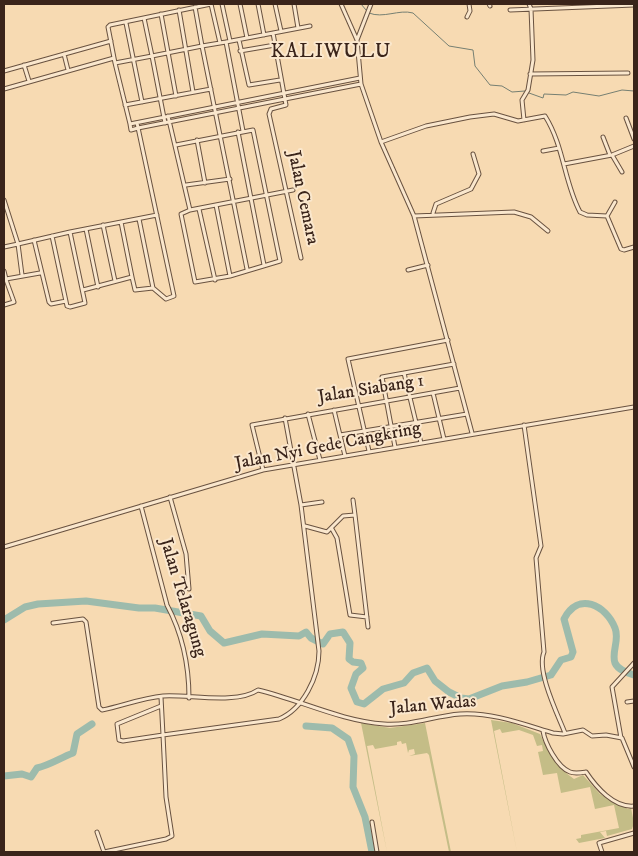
<!DOCTYPE html>
<html>
<head>
<meta charset="utf-8">
<style>
	body { margin:0 }
	#map { position:relative; width:638px; height:856px; overflow:hidden; background:#f7dab2; font-family:"IM FELL DW Pica",serif }
	canvas { display:block }
	.frame { position:absolute; inset:0; border:5px solid #3a241a; pointer-events:none }
</style>
</head>
<body>
<div id="map">
<canvas width="638" height="856"></canvas>
<div class="frame"></div>
</div>
<script>
const g = document.querySelector('canvas').getContext('2d');
g.lineJoin = 'round';
function paint(path, color) {
  g.fillStyle = color;
  g.fill(path, 'evenodd');
}
function stroke(path, color, width, dash) {
  g.strokeStyle = color;
  g.lineWidth = width;
  g.lineCap = dash ? 'butt' : 'round';
  g.setLineDash(dash || []);
  g.stroke(path);
}
function label(font, color, halo, rows, align = 'center') {
  g.font = font + ' "IM FELL DW Pica",serif';
  g.lineWidth = 4;
  g.setLineDash([]);
  g.textBaseline = 'middle';
  g.strokeStyle = halo;
  g.fillStyle = color;
  for (const [text, x, y, turn = 0] of rows) {
    g.save();
    g.translate(x, y);
    g.rotate((+turn || 0) * Math.PI / 180);
    g.textAlign = isNaN(turn) ? turn : align;
    if (halo) g.strokeText(text, 0, 0);
    g.fillText(text, 0, 0);
    g.restore();
  }
}
paint(new Path2D(`
	M491,720l21,3 28,11c9,19 17,33 34,45l9,-4 17,19 28,15 3,-1 3,15 -2,6 -25,7 -1,-5 -6,1 5,6 -26,5 -3,-4 5,-1v-3l38,-7 -5,-23 -19,4 -5,-22 -29,6 -4,-20 -14,2 -5,-23 5,-1 -1,-6 -5,1 -4,-11 -14,-5 -17,3 -2,-4 -6,2 23,121z
	M361,723l29,5 35,-5 26,129h-2l-20,-97 -2,-2 -18,3 6,-2 -1,-5 -5,1 -1,3 -2,-10 -4,1 -1,-3 -4,1v3l-22,4 -2,-4 -6,1 20,106z`), '#c4bd87');
stroke(new Path2D(`
	M361,4l5,6
	M369,13c14,6 30,-4 44,0l36,33 24,4 2,16 15,19 12,1 10,6 13,-1
	M529,93l14,5 1,-4 22,1 7,-3 26,4 23,-6 12,1`), '#757f72', 1);
stroke(new Path2D(`
	M4,620l21,-13 13,-3 48,-3 53,7h16l46,8 9,15 14,12 38,-9 37,2 7,-4 5,6 12,6 7,-10 13,-2 7,11 -1,16 4,3 8,1 2,5 -7,6 -5,14 6,14 7,2 19,-15 21,-6 9,-10 14,-5 8,13 14,11 12,6 8,1 33,-13 25,-4 24,-7 10,-15 10,-3 2,-5 -9,-33c14,-28 42,-14 51,9 5,12 -4,24 0,35 3,7 13,10 19,12
	M306,726l26,2 16,11 6,17 -1,31 12,30 7,35
	M4,776l18,-2 9,3 6,-9c13,-3 23,-10 36,-15l4,-19 15,-10`), '#9dbbac', 7);
const street = new Path2D(`
	M211,4l9,39
	M222,4l8,37
	M240,4l7,34
	M258,4l6,31
	M275,4l6,27
	M294,4l4,24
	M341,4l16,36
	M371,4l-14,36 4,44 20,58 33,74 58,217
	M489,4l1,2
	M179,10l14,82
	M510,10l124,-5
	M161,14l15,82
	M467,17l3,-6 -1,-7
	M144,18l8,38 50,-10 -7,-39
	M126,23l16,79
	M273,33l13,72 -15,4 -2,5 32,144
	M239,40l10,45 31,-5
	M226,42l-24,4 45,223
	M240,51l35,-6
	M64,54l4,16
	M115,63l-7,-36 2,-2 101,-21
	M24,65l5,16
	M4,71l107,-30
	M530,74l98,-1
	M360,78l-230,46 1,6 7,-2 223,-44
	M4,89l110,-31
	M125,105l86,-16
	M168,116l22,94 -9,4 14,68 35,-6 50,-15 -27,-131 -77,15
	M626,118l8,21
	M524,120l-2,-20 6,-10 5,-30 -2,-51 -2,-5
	M130,124l-15,-61 37,-7 13,67
	M243,131l-17,-89 84,-16
	M238,132l26,133
	M603,137l7,18
	M197,140l8,43
	M381,142l45,-16 44,-9 24,-3 24,7 27,-5c19,30 19,66 35,96l7,3 20,1 14,33 3,1 10,-3
	M543,151l16,-3
	M612,155l10,17
	M564,164l48,-9 22,-9
	M186,185l44,-6
	M4,200l14,44 52,-12
	M216,205l14,71
	M199,209l16,71
	M190,210l103,-20
	M433,213l3,-9 35,-15 8,-15 -6,-20
	M414,216l100,-4 17,5 17,14
	M607,216l8,-14
	M139,219l14,69
	M121,222l11,55
	M103,225l12,56
	M86,229l12,58
	M52,236l15,70 3,1 15,-4 -15,-71 87,-17
	M34,240l15,62 2,2 15,-3
	M4,247l14,-3 4,31
	M408,270l20,-5
	M4,271l2,8 34,-6
	M83,290l49,-13 3,13 18,-2 13,11 8,-3 -37,-173
	M4,305l10,-3 -9,-25
	M404,373l17,70
	M433,393l11,46
	M334,410l11,46
	M308,414l12,46
	M524,425l17,121 -5,12 8,94c-8,19 14,63 21,81
	M340,435l127,-21
	M395,447l-13,-70 72,-13
	M369,451l-21,-92 100,-19
	M263,470l-11,-45 208,-37
	M170,497l16,57 3,35
	M353,500l2,15
	M301,505l21,-3
	M141,506l26,99c16,30 22,59 22,93
	M305,526l22,6 16,-16 12,-1 13,112
	M332,529l5,9 13,77 17,2
	M4,547l259,-77 371,-63
	M53,623l30,-4 3,3 13,85 3,3c20,-4 40,-12 61,-14 25,-2 73,9 95,-6 42,10 83,31 126,34 26,2 50,-8 76,-10 32,-2 63,10 93,19l10,1 20,-4 9,6 14,-1 16,3 12,29
	M161,697l2,38 -40,6 -4,-1 -2,-16 44,-18
	M627,702l7,-1
	M543,731c2,12 14,36 27,41 5,2 10,1 16,0 10,15 28,36 48,34
	M621,738l-9,-51 22,-24
	M372,822l5,30
	M97,832l7,20 62,-13 6,-3 -6,-39 -3,-62 116,-16c24,-10 40,-42 40,-68l-18,-146 -16,-87
	M602,852l-3,-9 35,-10`);
stroke(street, '#695240', 5);
stroke(street, '#fae7cd', 3);
label('18px', '#3a241a', '#fae7cd', [
	["Jalan Cemara",302,198,78],
	["Jalan Siabang 1",371,390,-9],
	["Jalan Nyi Gede Cangkring",328,447,-11],
	["Jalan Telaragung",182,598,73],
	["Jalan Wadas",433,706,-5]
]);
g.letterSpacing = '1px';
label('20px', '#3a241a', '#fae7cd', [
	["KALIWULU",331,53]
]);
g.letterSpacing = '0px';
</script>
</body>
</html>
